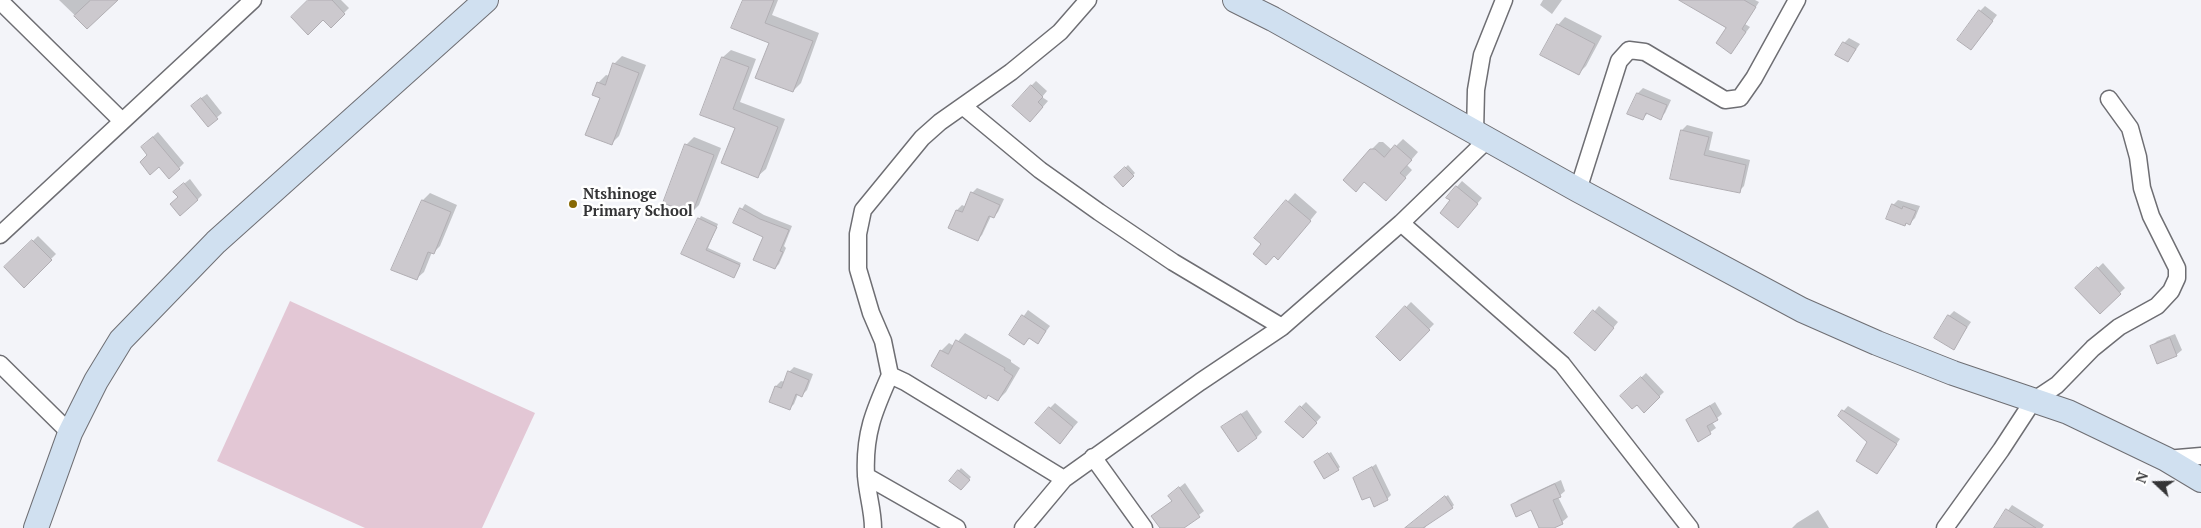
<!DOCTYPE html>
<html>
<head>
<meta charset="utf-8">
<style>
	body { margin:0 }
	#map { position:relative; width:2201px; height:528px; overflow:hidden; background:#f3f4f9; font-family:"PT Serif",serif }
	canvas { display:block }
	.north { position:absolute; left:2131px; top:458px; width:50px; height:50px; -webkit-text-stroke:4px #fff; paint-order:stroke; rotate:291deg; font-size:14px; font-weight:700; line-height:20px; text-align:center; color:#343436 }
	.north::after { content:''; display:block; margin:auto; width:18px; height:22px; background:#343436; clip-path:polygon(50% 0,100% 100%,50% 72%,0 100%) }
</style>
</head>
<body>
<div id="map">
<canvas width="2201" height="528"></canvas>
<div class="north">N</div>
</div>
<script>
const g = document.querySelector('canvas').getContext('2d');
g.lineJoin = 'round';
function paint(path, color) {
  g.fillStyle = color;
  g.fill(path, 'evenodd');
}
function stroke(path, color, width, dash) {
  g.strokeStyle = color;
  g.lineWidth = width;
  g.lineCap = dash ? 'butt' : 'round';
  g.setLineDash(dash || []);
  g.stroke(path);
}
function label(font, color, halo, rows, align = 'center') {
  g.font = font + ' "PT Serif",serif';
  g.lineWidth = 5;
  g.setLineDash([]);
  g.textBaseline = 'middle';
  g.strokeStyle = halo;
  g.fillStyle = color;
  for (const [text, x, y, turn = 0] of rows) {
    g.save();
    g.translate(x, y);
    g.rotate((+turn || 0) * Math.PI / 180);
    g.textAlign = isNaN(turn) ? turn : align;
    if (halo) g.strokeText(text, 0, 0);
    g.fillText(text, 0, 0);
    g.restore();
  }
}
paint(new Path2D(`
	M290,301l245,112 -53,115h-117l-148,-67z`), '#e3c7d5');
paint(new Path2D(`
	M59,0h57l-29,27z
	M309,0h32l8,8 -18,18z
	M744,0h34l-6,15 47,18 -18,50 -8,8 -23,-49z
	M1543,0h19l-10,14 -12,-9z
	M1688,0h67l4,2 -14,22 5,3 -19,25 -3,-24z
	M1985,6l12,9 -26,34 9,-38z
	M1565,17l37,19 -16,30 -8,8 -20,-49z
	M1849,38l11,6 -12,17 -4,-18z
	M731,50l25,9 -16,43 45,17 -19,50 -8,7 -22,-49 -13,-70z
	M622,56l24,9 -27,71 -8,8 -13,-61 8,-8 4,1 4,-12z
	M1036,81l11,10 -5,6 6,4 -13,15 -4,-30z
	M1643,88l28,12 -6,13 -5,5 -12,-5 -6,6 -13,-6 9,-20z
	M207,94l15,19 -14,12 -11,-24z
	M1687,125l26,7 -4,18 41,10 -6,26 -5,5 -68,-13 11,-48z
	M158,132l26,31 -14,14 -21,-22 -2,-13z
	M694,137l27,11 -22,57 -8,8 -5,-68z
	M1403,139l15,13 -11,13 5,5 -19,21 -22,-41 8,-8h4l9,8z
	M1128,165l7,8 -12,12 -7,-8z
	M190,179l12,16 -5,5 -18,-3 1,-10z
	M1462,181l20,17 -19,23 -15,-24z
	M977,188l27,11 -6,13 -5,5 -2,-1 -9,19 -5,5 -27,-13 7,-17 5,-5 4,2 6,-14z
	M430,193l27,12 -17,41 -7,7 -1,-1 -8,20 -8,7 7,-79z
	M1295,193l22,19 -31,38 -23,-6 -7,-6z
	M1898,200l22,6 -5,12 -5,5 -3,-1 -2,3 -12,-20z
	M745,204l19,11 28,11 -8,20 2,2 -7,16 -4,4 -11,-32 -30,-14z
	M701,216l17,8 -10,24 33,15 -7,14 -52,-24z
	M38,236l18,18 -32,32 -18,-19z
	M2103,263l22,25 -25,24 -23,-24z
	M1411,302l23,22 -34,35 -23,-22z
	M1599,306l19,16 -18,22 -24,-11z
	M1028,310l22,16 -12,16 -8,-5 -6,7 -13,-10z
	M1954,311l17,11 -18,26 -4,-32z
	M965,333l46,27v2l9,6 -14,24 -8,8 -9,-6 -3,3 -45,-46 8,-8 5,3z
	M2175,334l7,16 -6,5 -24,-9 5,-5z
	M794,367l19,7 -6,16 -5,5 -4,-1 -4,10 -5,5 -19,-8 6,-15 5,-5 4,1 4,-10z
	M1646,373l18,19 -20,19 -7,-8 -15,-7z
	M1306,402l15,15 -18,20 -16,-16z
	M1715,402l7,12 -10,8 4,6 -17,12 -12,-20z
	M1055,403l23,19 -13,15 -15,-29z
	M1848,406l52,33 -23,34 -8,-31 -30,-26z
	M1247,410l15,22 -5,5 -29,-15z
	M1331,452l9,15 -2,2 -20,-9z
	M1376,464l15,31 -4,4 -17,-4 -15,-16z
	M961,468l10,9 -10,12 -10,-9z
	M1561,480l4,11 -7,6 10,20 -6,5 -11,6h-10l-9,-20 -19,-3 5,-5z
	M1185,483l19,28 -22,17h-20l-9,-12 19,-15 -3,-5z
	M1448,495l6,10 -2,2 -25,17 -2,4h-18z
	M2012,505l32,20 -2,3h-47z
	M1818,510l11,18h-37l5,-5z`), '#0003');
const building = new Path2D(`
	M91,0h27l-31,29 -13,-13z
	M308,0h24l13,14 -14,14 -8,-8 -15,15 -17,-18z
	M743,0h31l-9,23 48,18 -20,51 -38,-14 14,-35 -38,-15z
	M1679,0h65l12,7 -14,22 4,3 -15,22 -15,-11 10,-15z
	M1979,10l14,11 -22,29 -14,-10z
	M1557,24l38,20 -16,31 -39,-20z
	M1843,42l13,7 -8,13 -13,-7z
	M722,57l27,10 -16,42 45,18 -20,51 -37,-15 14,-35 -35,-13z
	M613,63l26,10 -27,72 -27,-10 15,-37 -8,-3 5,-13 8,3z
	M1031,85l12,12 -5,5 5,5 -13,15 -18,-16z
	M1637,93l30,12 -6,15 -15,-7 -3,7 -16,-6z
	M201,98l17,21 -10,8 -17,-21z
	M1681,130l28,7 -5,18 42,10 -6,28 -70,-14z
	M153,137l27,32 -11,10 -10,-12 -9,8 -10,-13 7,-7 -6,-8z
	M685,144l29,11 -22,59 -29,-11z
	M1395,145l17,15 -12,13 6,5 -20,23 -22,-19 -8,10 -13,-12 27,-31h5l9,8z
	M1125,167l9,9 -11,11 -9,-10z
	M184,183l14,17 -18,16 -10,-12 8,-7 -5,-5z
	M1456,186l22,18 -20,24 -18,-15 10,-13 -4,-2z
	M971,192l29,13 -6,13 -5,-2 -11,25 -30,-13 8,-18 6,2z
	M422,200l29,12 -17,42 -6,-2 -11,28 -26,-10z
	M1286,200l25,21 -33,39 -4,-4 -8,9 -13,-11 8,-10 -7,-6z
	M1892,204l10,5 1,-3 13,5 -6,14 -4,-2 -1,3 -19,-7z
	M740,208l20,11 29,11 -9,21 3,1 -8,17 -22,-9 10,-23 -30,-14z
	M698,218l19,9 -11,23 34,15 -6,13 -53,-24z
	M32,240l20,20 -28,28 -20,-21z
	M2097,267l24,27 -21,20 -25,-26z
	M1405,306l25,24 -30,31 -24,-24z
	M1593,310l21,18 -19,23 -21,-18z
	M1022,315l24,16 -8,13 -9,-6 -5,7 -15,-10z
	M1948,315l19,12 -13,23 -20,-12z
	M2170,338l7,18 -20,8 -7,-18z
	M956,340l49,28 -1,2 9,6 -15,25 -10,-6 -2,4 -55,-33 9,-16 8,4z
	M788,371l21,9 -7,17 -6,-3 -6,16 -21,-8 6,-16 6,2z
	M1641,377l19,20 -16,16 -7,-8 -5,4 -12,-13z
	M1300,406l17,17 -14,15 -18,-16z
	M1710,406l8,14 -11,6 4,8 -13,8 -12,-22z
	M1049,407l24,20 -13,17 -25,-21z
	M1842,410l55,34 -20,30 -21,-13 11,-19 -29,-26z
	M1241,414l16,24 -19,14 -17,-25z
	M1328,453l11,17 -15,9 -10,-17z
	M1372,467l16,33 -14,7 -4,-10 -8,3 -9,-22z
	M958,470l12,10 -9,10 -12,-9z
	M1555,484l6,13 -8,3 10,24 -9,4h-15l-8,-18 -15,7 -5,-12z
	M1179,487l21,30 -16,11h-24l-9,-12 21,-15 -4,-5z
	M1445,496l8,12 -30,20h-18z
	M2006,509l30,19h-42z`);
paint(building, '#ccc9ce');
stroke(building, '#b1aeb3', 1);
const street = new Path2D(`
	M0,1l122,120
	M964,107l76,63 59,42 74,50 109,65
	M1475,133l1,-43 6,-35 22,-55
	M1487,140l-86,83 161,141 128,164
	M1578,190l41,-129 10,-11 16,2 80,48 15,-2 14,-20 43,-78
	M0,235l253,-235
	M0,364l70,69
	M1093,457l51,71
	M2166,459l35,-3
	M866,476l91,52
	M1064,479l-159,-97 -15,-7 -7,-34 -12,-28 -13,-44v-35l5,-24 59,-72 18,-16 71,-50 49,-40 28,-32
	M873,528c0,-18 -6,-35 -7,-53 -2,-41 8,-64 24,-100
	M1023,528l41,-49 136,-97 82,-55 119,-104
	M1945,528l56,-78 32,-49 24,-16 36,-37 26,-21 38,-21 14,-15 6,-13v-10l-26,-52 -9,-28 -4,-31 -8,-29 -21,-29`);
const secondary = new Path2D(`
	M1235,0l38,19 305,171 224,120 75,33 76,30 115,39 98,47 35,21
	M36,528l34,-95 26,-52 25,-41 95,-98 270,-242`);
stroke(street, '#6e6e73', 19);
stroke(secondary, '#6e6e73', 26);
stroke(street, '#fff', 16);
stroke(secondary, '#d0e0f0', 24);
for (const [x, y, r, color] of [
	[573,204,5,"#876905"]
]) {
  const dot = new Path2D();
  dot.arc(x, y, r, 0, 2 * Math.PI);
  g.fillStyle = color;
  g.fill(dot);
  stroke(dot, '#fff', 2);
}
label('bold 15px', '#343436', '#fff', [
	["Ntshinoge",583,195],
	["Primary School",583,212]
], 'left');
</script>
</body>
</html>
